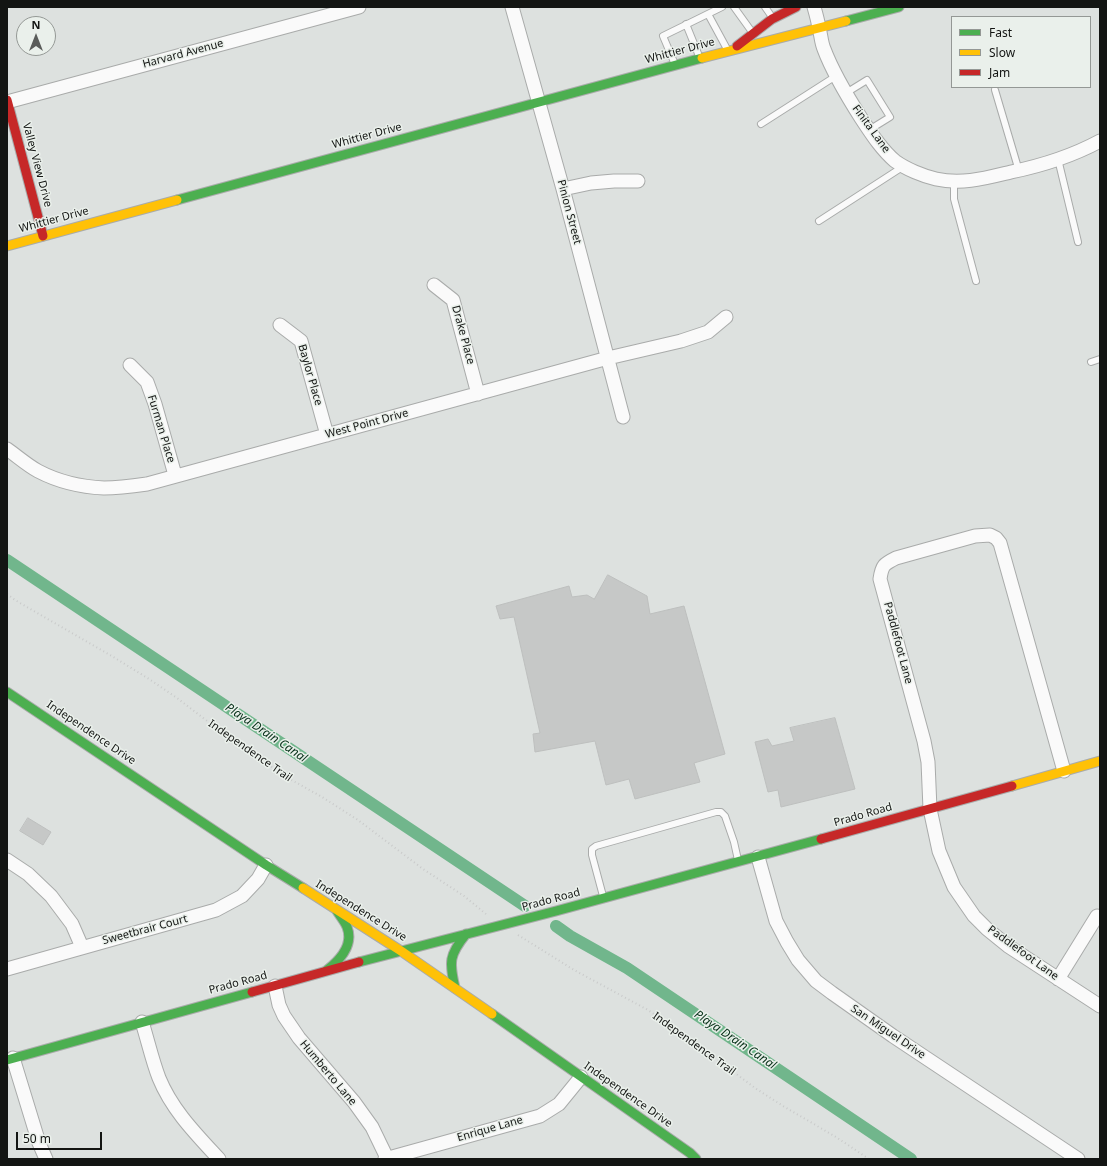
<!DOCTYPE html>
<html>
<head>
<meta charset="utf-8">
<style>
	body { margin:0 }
	#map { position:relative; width:1107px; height:1166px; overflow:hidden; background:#dde1df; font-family:"Noto Sans",sans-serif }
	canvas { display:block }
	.frame { position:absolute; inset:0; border:8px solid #131513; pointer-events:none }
	.legend { position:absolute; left:951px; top:16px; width:140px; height:72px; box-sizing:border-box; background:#eaf0eb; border:1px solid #949895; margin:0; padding:5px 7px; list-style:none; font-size:12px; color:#131513 }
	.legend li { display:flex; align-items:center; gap:8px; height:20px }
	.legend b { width:20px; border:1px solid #949895 }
	.north { position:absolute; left:16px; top:16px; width:40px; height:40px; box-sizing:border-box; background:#eaf0eb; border:1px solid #949895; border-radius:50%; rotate:0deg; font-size:11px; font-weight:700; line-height:16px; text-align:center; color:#131513 }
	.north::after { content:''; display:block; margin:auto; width:14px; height:18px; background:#5a5c5a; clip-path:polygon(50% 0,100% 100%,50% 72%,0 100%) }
	.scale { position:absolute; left:16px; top:1132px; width:86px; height:18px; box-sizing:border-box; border:2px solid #131513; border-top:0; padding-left:5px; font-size:12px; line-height:14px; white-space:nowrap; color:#131513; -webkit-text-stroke:3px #eaf0eb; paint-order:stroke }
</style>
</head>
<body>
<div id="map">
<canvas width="1107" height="1166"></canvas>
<div class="frame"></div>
<ul class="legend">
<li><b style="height:5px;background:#4caf50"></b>Fast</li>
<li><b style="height:5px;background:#ffc107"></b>Slow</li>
<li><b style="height:5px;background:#c62828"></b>Jam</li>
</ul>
<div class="north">N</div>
<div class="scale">50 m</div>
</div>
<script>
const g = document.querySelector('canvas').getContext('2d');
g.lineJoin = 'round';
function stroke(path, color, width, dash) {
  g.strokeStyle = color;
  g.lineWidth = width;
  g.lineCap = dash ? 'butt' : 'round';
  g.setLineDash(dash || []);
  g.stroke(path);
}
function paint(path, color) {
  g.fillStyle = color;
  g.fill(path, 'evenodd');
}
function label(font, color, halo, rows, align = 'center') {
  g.font = font + ' "Noto Sans",sans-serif';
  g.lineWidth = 3;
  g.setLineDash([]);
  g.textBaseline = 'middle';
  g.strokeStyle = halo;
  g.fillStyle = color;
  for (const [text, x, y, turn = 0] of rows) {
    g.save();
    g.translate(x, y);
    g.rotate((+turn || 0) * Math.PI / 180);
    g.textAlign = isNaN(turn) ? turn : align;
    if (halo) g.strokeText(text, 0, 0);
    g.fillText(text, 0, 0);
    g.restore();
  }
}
stroke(new Path2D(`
	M7,560l518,346
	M556,926l14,10 57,32 284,191`), '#71b68c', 12);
const building = new Path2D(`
	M608,575l39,21 3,18 34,-8 41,148 -31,9 6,19 -65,17 -6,-20 -23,6 -11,-44 -60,11 -2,-18 7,-1 -26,-116 -14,2 -4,-13 73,-20 3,11 15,-2 7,4z
	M835,718l20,71 -74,18 -3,-17 -10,2 -13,-50 13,-3 4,7 22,-5 -4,-13z
	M28,818l23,14 -8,13 -23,-14z`);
paint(building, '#c6c8c7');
stroke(building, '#bdbfbe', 1);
const lane = new Path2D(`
	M734,7l18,25
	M765,7l7,10
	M708,14l19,35
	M686,24l13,32
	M674,62l-11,-26 59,-29
	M995,90l24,81
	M846,93l21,-13 23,37 -21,13
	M761,124l75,-48
	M1058,159l20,83
	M954,181v18l22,82
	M819,221l85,-55
	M1091,362l9,-3
	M603,896l-11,-41v-6l4,-3 120,-34h5l4,4 9,26 4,18`);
const street = new Path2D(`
	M512,7l51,182 60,228
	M814,7c2,7 4,14 5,21 2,6 2,14 5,21 9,24 23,47 37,69 10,15 20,31 34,43 11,8 28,15 41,18 26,6 50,-1 75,-7 29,-6 63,-17 89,-31
	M7,102l352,-95
	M563,189l28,-6 23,-2h24
	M434,285l19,15 25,94
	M280,325l21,16 26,94
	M130,365l17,17 8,22 20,71
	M7,449c10,7 20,16 31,22 19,10 44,16 66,17 14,0 29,-2 43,-4l461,-126 73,-17 27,-9 18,-15
	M1064,771l-64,-228 -4,-5 -6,-3 -15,1 -79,22c-12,6 -14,7 -16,21l44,162 4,21 2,47 9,42 15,36 20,29 13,13 21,17 92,60
	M758,857l18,64 11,21 11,18 18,21 16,12 61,43 185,123
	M7,860l21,14 23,22 21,28 10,23
	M7,969l209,-59 26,-14 16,-17 8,-14
	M1058,979l39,-63
	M275,986l4,19 5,11 15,22 55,64 18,25 15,31
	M142,1022c6,19 10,38 17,56 13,32 37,56 60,81
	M13,1058l26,85 7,16
	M385,1159l155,-43 19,-12 22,-27`);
const fast = new Path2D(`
	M846,21l53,-14
	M177,200l525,-142
	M7,692l259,173 37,23
	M359,962l197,-51 265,-72
	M327,970c13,-10 27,-25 20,-43 -2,-5 -7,-11 -10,-16
	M455,988c-6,-26 -6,-33 11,-54
	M492,1014l198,139 6,6
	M7,1060l245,-68`);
const slow = new Path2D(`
	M702,58l144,-37
	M7,246l170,-46
	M1012,786l88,-25
	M303,888l98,63 91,63`);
const jam = new Path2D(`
	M737,46l35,-27 24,-12
	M7,100l36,136
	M821,839l191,-53
	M252,992l107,-30`);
stroke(lane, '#a9abaa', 8);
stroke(street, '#a9abaa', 15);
stroke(fast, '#a9abaa', 11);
stroke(slow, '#a9abaa', 11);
stroke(jam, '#a9abaa', 11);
stroke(new Path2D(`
	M7,594l8,6 100,58 34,21 28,19 59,45 52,35 34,19 36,23 65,49 41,27 22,18
	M518,935l56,35 74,40 31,21 76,57 28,18 53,31 33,22`), '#c9caca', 2, [1, 3]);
stroke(lane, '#fafafa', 6);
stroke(street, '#fafafa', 13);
stroke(fast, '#4caf50', 9);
stroke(slow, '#ffc107', 9);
stroke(jam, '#c62828', 9);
label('11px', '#131513', '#eaf0eb', [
	["Whittier Drive",680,51,-15],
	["Harvard Avenue",183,54,-15],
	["Finita Lane",871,129,54],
	["Whittier Drive",367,136,-15],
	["Valley View Drive",37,165,75],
	["Pinion Street",569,212,75],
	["Whittier Drive",54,220,-15],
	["Drake Place",463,335,75],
	["Baylor Place",310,375,74],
	["West Point Drive",367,424,-15],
	["Furman Place",161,429,73],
	["Paddlefoot Lane",898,643,75],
	["Independence Drive",91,733,34],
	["Independence Trail",250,751,35],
	["Prado Road",863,815,-16],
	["Prado Road",551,900,-15],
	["Independence Drive",361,911,32],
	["Sweetbrair Court",145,930,-15],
	["Paddlefoot Lane",1023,953,36],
	["Prado Road",238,983,-15],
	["San Miguel Drive",888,1032,34],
	["Independence Trail",694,1044,36],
	["Humberto Lane",328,1073,50],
	["Independence Drive",628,1095,35],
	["Enrique Lane",490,1129,-16]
]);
label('italic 12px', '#09331b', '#eaf0eb', [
	["Playa Drain Canal",266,733,34],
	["Playa Drain Canal",735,1040,34]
]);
</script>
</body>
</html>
